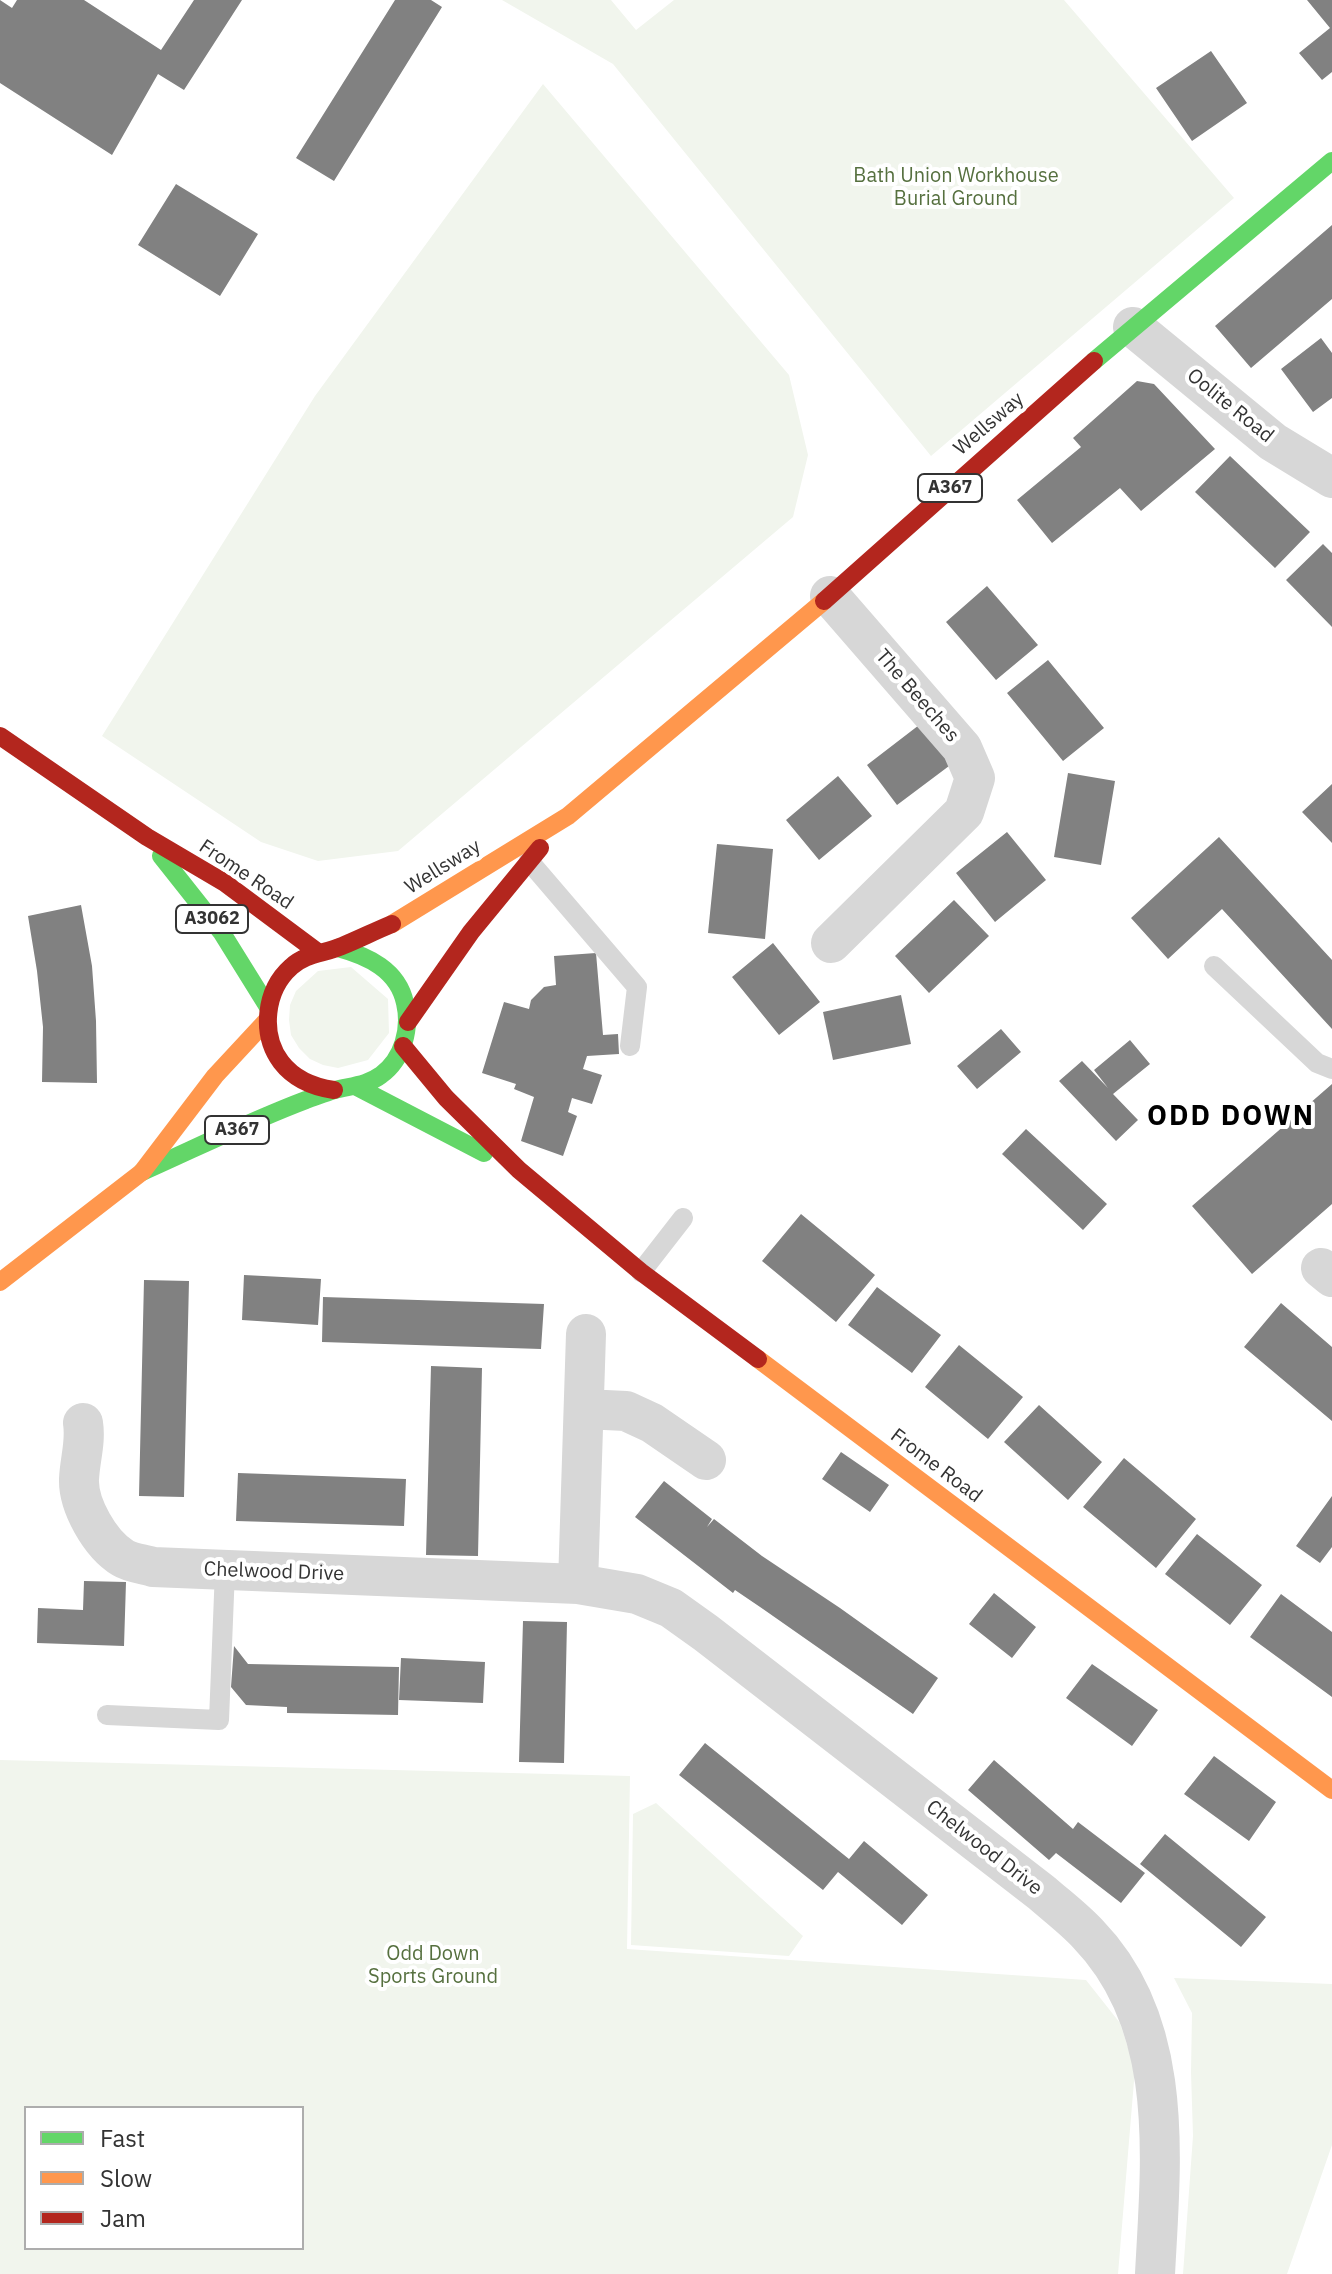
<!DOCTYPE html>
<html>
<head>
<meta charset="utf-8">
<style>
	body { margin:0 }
	#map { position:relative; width:1332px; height:2274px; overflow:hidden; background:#fff; font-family:"IBM Plex Sans",sans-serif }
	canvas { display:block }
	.legend { position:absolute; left:24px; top:2106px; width:280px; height:144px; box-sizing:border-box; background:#fff; border:2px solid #adadad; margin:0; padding:10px 14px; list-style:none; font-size:24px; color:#333 }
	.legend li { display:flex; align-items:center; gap:16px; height:40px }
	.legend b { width:40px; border:2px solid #adadad }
</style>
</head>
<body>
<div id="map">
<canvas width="1332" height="2274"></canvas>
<ul class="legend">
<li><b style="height:10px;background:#63d668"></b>Fast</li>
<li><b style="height:10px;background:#ff974d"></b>Slow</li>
<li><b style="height:10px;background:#b3261e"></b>Jam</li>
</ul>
</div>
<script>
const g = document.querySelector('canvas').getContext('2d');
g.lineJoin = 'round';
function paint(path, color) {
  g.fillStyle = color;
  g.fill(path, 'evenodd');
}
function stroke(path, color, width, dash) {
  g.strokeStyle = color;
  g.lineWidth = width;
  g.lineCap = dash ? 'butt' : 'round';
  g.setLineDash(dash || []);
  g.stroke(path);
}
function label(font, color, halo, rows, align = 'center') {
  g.font = font + ' "IBM Plex Sans",sans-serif';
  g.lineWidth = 8;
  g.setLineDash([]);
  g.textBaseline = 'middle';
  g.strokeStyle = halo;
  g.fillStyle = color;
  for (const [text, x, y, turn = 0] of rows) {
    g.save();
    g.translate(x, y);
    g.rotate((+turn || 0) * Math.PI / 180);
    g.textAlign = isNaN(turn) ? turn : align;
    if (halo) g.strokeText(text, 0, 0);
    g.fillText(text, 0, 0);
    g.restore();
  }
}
paint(new Path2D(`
	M502,0h109l25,30 38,-30h390l170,198 -303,258 -318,-392z
	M543,84l246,291 19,80 -15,62 -395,334 -80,10 -57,-19 -159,-106 213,-340z
	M351,967l37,32 1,34 -21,27 -30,8 -15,-3 -13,-6 -11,-11 -8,-13 -2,-15 1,-15 6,-14 22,-20z
	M0,1760l630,16 -3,173 459,31 34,43 15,46 -17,205h-1118zM26,2108h276v140h-276z
	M656,1803l147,133 -14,20 -158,-11 2,-131z
	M1174,1978l158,6v161l-45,129h-104l10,-138 -2,-64 1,-59z`), '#f1f5ed');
paint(new Path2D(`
	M0,0l12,8 5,-8h67l77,50 33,-50h48l-58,90 -26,-16 -46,81 -112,-72z
	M395,0h36l11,7 -108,174 -38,-23z
	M1307,0h25v72l-10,8 -23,-27 31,-25z
	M1211,51l36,52 -55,38 -36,-53z
	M176,184l82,50 -38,62 -82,-51z
	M1332,225v74l-81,69 -36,-42z
	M1321,338l11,15v45l-19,14 -32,-43z
	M1137,381l17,3 61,65 -74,62 -21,-23 -68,55 -35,-43 64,-53 -8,-9z
	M1230,456l80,76 -35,36 -80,-76z
	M1323,544l9,9v74l-46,-47z
	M987,586l51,59 -42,35 -50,-58z
	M1048,660l56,68 -41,33 -56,-68z
	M923,722l30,41 -56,42 -30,-40z
	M1068,773l47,8 -14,84 -47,-8z
	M838,776l34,40 -53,44 -33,-40z
	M1332,784v59l-30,-31z
	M1007,832l39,48 -51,42 -39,-49z
	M1219,837l113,123v69l-110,-120 -54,50 -37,-41z
	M717,844l56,5 -8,90 -57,-6z
	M954,900l35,36 -60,57 -34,-37z
	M81,905l11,61 4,55 1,62 -55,-1 1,-55 -6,-56 -9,-55z
	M773,943l47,59 -41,33 -47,-58z
	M596,953l7,82 15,-1 1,20 -32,2 -4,13 19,6 -10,29 -20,-6 -4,14 9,4 -14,40 -42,-15 13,-44 -20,-8 2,-5 -34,-11 22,-71 25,7 2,-9 13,-13 12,-2 -2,-29z
	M901,995l10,49 -78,16 -10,-48z
	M1001,1029l20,23 -44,37 -20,-23z
	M1130,1040l20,24 -37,30 25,26 -22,21 -57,-60 23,-20 26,27 -14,-18z
	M1332,1084v120l-80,70 -60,-68z
	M1026,1129l81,75 -24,26 -81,-76z
	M801,1214l74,61 -39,47 -74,-61z
	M244,1275l77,4 -3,46 -76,-5z
	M144,1280l45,1 -5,216 -45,-1z
	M877,1287l64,48 -29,38 -64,-48z
	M323,1297l221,7 -3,45 -219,-7z
	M1281,1303l51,44v74l-88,-74z
	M959,1345l64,52 -35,42 -63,-52z
	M431,1366l51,2 -4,188 -52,-1z
	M1039,1405l63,57 -34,38 -64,-58z
	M841,1452l48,33 -19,27 -48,-33z
	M1124,1458l72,61 -40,49 -73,-61z
	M238,1473l168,6 -2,47 -168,-5z
	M664,1481l48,38 -5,8 7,-8 48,37 78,52 98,70 -25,36 -150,-105 -28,-19 -2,3 -98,-76z
	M1332,1496v51l-12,16 -24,-17z
	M1197,1534l65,51 -32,40 -65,-51z
	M84,1581l42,1 -2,64 -87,-3 1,-35 45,2z
	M994,1593l42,34 -24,31 -43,-34z
	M1281,1594l51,38v65l-82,-60z
	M523,1621l44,1 -3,141 -45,-1z
	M234,1646l14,18 151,3 -1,48 -111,-2v-6l-41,-2 -15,-18z
	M401,1658l84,4 -2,41 -84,-3z
	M1092,1664l66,46 -26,36 -66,-48z
	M705,1743l144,116 15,-18 64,54 -26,30 -64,-53 -15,18 -144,-115z
	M1214,1756l62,46 -27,39 -65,-47z
	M994,1760l79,69 5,-7 67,51 -24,30 -65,-50 -7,7 -81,-70z
	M1165,1834l101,83 -25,30 -101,-83z`), '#818181');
stroke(new Path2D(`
	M529,861l108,126 -7,59
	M1214,966l103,97 15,6
	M641,1272l42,-54
	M107,1715l112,5 6,-150`), '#d7d7d7', 20);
stroke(new Path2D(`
	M1133,327l140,115 59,36
	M830,596l132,152 13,30 -11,34 -133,131
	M1321,1268l11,9
	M584,1409l42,2 26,12 54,37
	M83,1423c3,19 -3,36 -4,56 -1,26 21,65 44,79 8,5 21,6 30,9l425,17 59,10 34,14 35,25 336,260c16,14 32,26 46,41 88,91 73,225 67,340
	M578,1584l8,-250`), '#d7d7d7', 40);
stroke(new Path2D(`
	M1094,361l238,-200
	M161,856l61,77 46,74
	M357,1087l127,66
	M142,1172c54,-24 108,-51 164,-72 9,-3 19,-7 29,-10 15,-4 33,-5 46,-15 22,-16 30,-46 24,-72 -7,-33 -37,-47 -67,-55`), '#63d668', 18);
stroke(new Path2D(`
	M392,924l176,-108 256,-215
	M0,1282l142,-110 73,-96 52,-56
	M758,1359l574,431`), '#ff974d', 18);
stroke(new Path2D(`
	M824,601l270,-240
	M0,736l147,101 78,46 94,70
	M408,1022l63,-90 69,-84
	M403,1046l43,52 73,72 122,102 117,87
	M334,1090c-21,-3 -40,-11 -53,-28 -21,-28 -16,-72 10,-95 15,-14 33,-13 51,-21 17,-7 33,-15 50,-22`), '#b3261e', 18);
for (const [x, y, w] of [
	[950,488,64],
	[212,919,72],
	[237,1130,64]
]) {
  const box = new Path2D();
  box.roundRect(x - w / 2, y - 14, w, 28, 6);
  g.fillStyle = '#fff';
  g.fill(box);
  stroke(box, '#333', 2);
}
label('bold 18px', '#333', null, [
	["A367",950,488],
	["A3062",212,919],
	["A367",237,1130]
]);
label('20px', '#56703f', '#fff', [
	["Bath Union Workhouse",956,176],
	["Burial Ground",956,199],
	["Odd Down",433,1954],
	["Sports Ground",433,1977]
]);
label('20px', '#333', '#fff', [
	["Oolite Road",1230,406,39],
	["Wellsway",989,424,-41],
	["The Beeches",917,696,49],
	["Wellsway",443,867,-32],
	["Frome Road",246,875,34],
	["Frome Road",936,1466,37],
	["Chelwood Drive",274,1572,2],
	["Chelwood Drive",984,1848,38]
]);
g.letterSpacing = '2px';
label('bold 28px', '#000', '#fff', [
	["ODD DOWN",1231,1117]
]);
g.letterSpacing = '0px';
</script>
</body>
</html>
